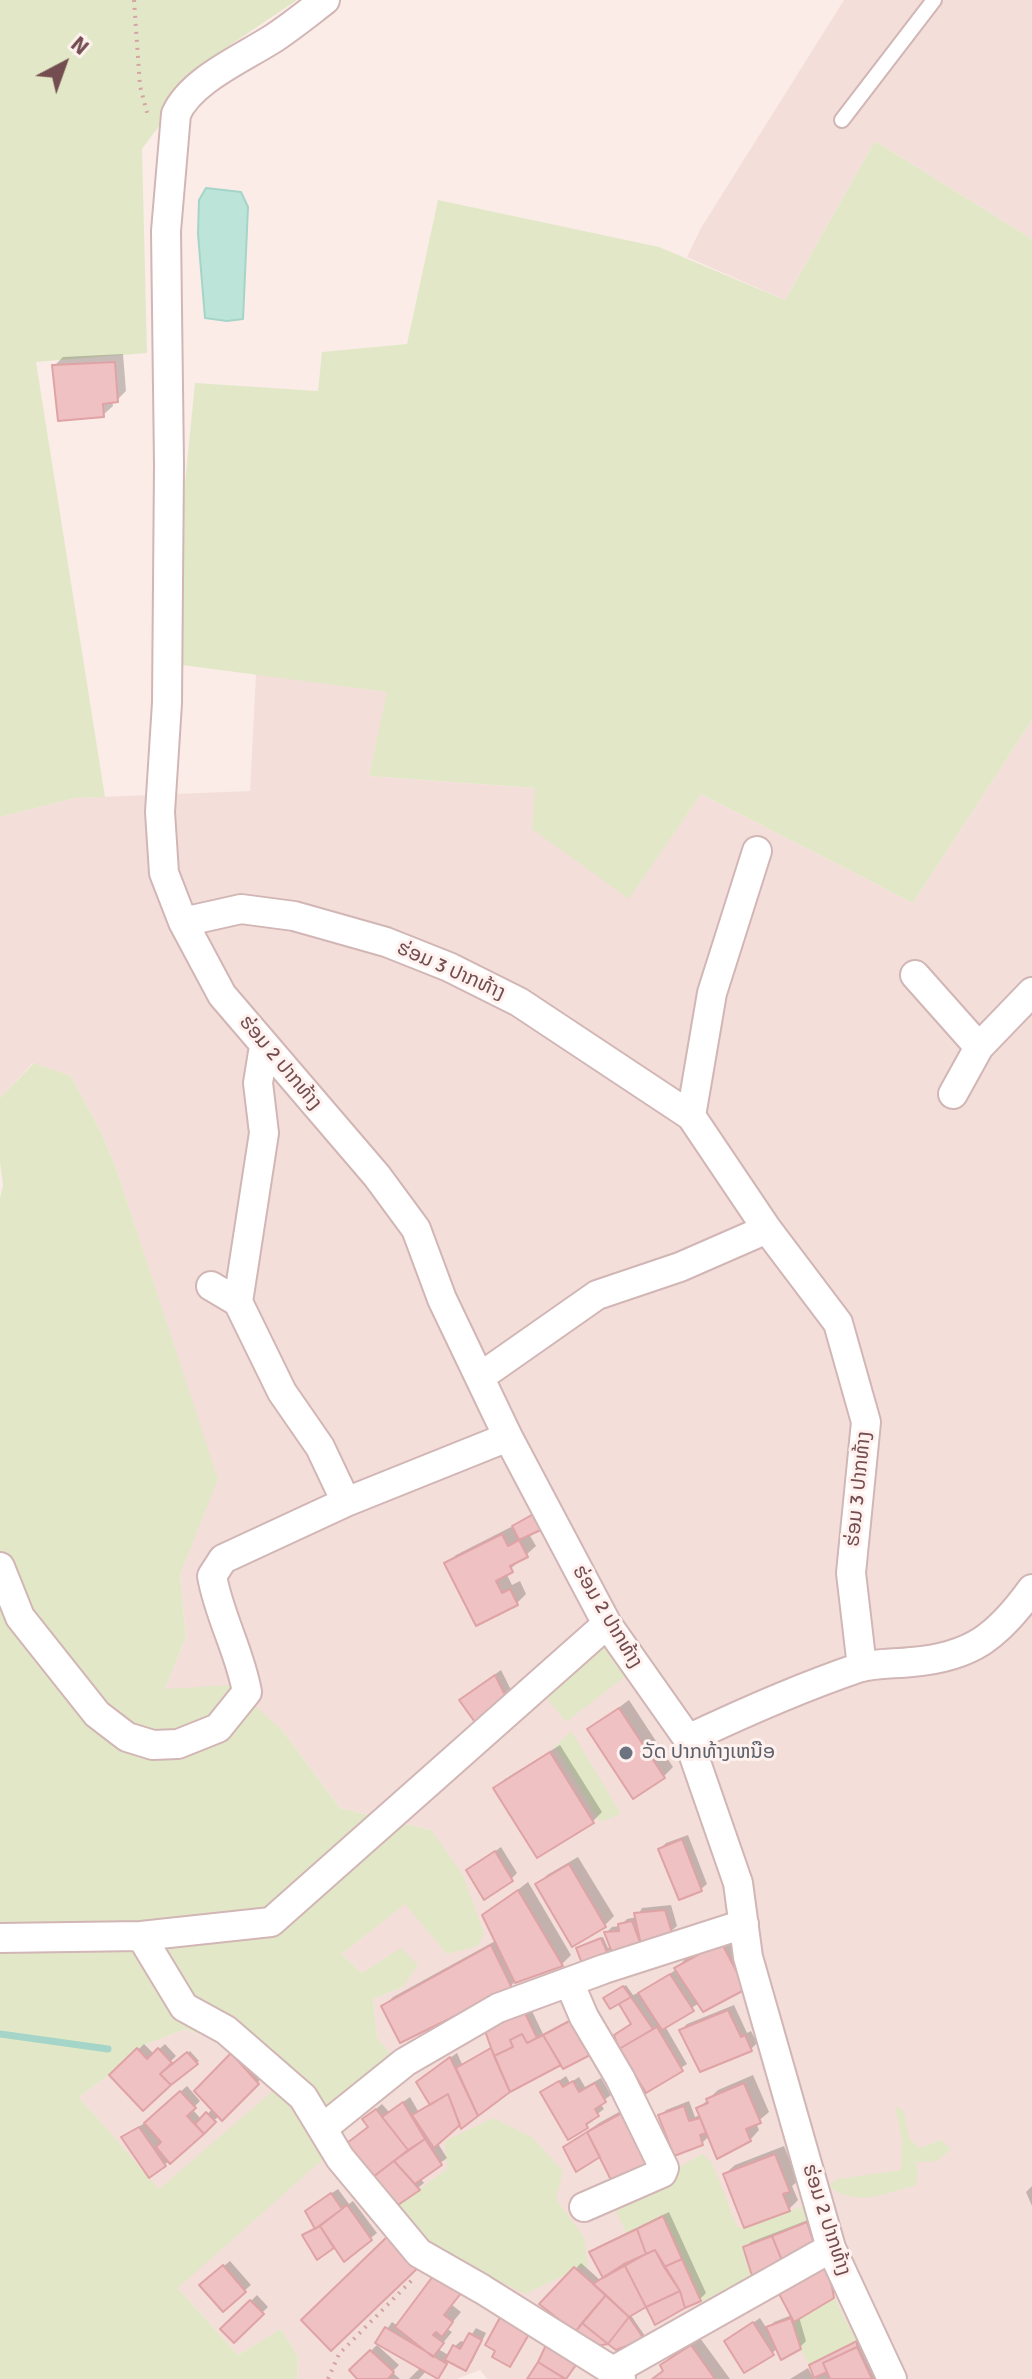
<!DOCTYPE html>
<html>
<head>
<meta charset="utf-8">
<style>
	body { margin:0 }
	#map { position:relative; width:1032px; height:2379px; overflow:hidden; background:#fbece8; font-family:Signika,sans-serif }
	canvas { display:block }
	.north { position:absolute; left:24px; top:24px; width:80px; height:80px; -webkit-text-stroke:6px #fef1ee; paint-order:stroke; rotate:41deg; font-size:22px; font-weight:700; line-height:32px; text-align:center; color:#744d50 }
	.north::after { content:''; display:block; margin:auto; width:28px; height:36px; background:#744d50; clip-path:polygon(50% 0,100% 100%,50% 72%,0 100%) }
</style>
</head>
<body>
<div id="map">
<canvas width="1032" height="2379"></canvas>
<div class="north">N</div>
</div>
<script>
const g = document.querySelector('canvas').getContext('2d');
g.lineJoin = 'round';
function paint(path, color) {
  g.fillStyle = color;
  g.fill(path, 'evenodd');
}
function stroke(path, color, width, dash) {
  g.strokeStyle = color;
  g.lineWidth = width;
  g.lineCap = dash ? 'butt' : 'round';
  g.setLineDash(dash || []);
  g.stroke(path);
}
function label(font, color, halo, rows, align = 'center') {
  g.font = font + ' Signika,"Noto Sans Lao",sans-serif';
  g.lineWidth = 6;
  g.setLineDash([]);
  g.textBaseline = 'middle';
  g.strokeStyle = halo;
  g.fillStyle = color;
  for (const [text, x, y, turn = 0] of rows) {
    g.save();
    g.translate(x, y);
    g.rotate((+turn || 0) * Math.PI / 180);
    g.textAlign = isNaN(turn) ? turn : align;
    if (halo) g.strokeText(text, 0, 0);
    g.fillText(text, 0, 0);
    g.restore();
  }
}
paint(new Path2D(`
	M844,0h188v239l-157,-98 -90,159 -98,-43 14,-29z
	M256,674l132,18 -19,84 166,12 93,110 73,-104 212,109 119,-183v1659h-545l-7,-9 -23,9h-160l1,-23 -17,-26 -43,25 -103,-115 24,-50 -80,-93 30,-22 28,-27 48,-19 51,18 157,10 -16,-18 -4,-40 30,-12 -2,-38 -39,24 -20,-19 63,-51 26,-73 -91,-22 -58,-78 -117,-41 21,-52 -6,-62 37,-96 -99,-305 -15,-38 -32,-60 -38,-13 -33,35v-281l75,-19 175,-7z`), '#f4deda');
paint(new Path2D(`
	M0,0h297l-89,60 -66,89 5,204 -111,9 69,435 -30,1 -75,19z
	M875,141l157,98v481l-119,183 -212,-109 -72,105 -97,-70 3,-41 -166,-12 18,-84 -220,-29 28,-280 123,8 4,-39 85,-8 31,-144 221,47 126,53z
	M34,1063l37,13 32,60 15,38 100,305 -38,96 6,62 -21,52 67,-4 50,45 58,78 91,22 32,45 21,58 -6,13 -31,8 -42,-50 -63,50 20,19 39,-25 17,17 -15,22 -30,12 4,39 16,19 8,28 -47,25 -14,34 -162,144 60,67 43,-26 17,27 -1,23h-297v-1181l3,-13 -3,-23v-64zM185,2029l51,18 46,36 -123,106 -80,-92 30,-22 28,-27z
	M605,1640l22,35 -61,47 -20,-25z
	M572,1731v1l49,82 -21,8 -45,-76z
	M895,2106l9,5 5,27 10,10 22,-8 10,9 -14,12 -21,1 2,11 -2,12c-28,8 -62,23 -87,1l8,-7 64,-9 1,-31z
	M493,2118l40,20 30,33 -7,28 28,38 4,31 -14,-1 -7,7 -42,20 -98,-49 -29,-40 49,-36 -2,-28z
	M703,2154l9,9 25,64 7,1 67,-25 3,17 -71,27 11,35 -50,26 -41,-92 -36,18 -15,-31z
	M834,2298l23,43 -48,24 -8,-16 -10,-31 4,4z`), '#e2e8c7');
const water = new Path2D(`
	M206,188l35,4 7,15 -5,112 -16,2 -22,-3 -7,-84 1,-34z`);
paint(water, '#bde4d9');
stroke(water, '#a4d5c8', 2);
paint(new Path2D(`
	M123,354l3,37 -9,9 -5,1 1,5 -10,9 -49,-49 9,-9z
	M517,1524l12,10 7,12 -30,27 6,12 8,-4 6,13 -9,9 -40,20 -31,-59 10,-9 55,-28 1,1z
	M501,1670l11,22 -6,6 -38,-4z
	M629,1700l44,67 -9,9 -74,-47z
	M560,1745l42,67 -9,9 -98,-33 10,-9z
	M688,1835l19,49 -6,5 -41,-40 6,-6z
	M501,1847l16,26 -6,6 -42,-9z
	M578,1857l36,59 -9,9 -67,-40 9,-10z
	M528,1882l43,73 -9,9 -46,16 -6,7 -126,19 9,-9 104,-57 -12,-25z
	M671,1905l6,21 -6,5 -57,22 -1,-3 -5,5 -27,-9 22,-9 5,11 3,-2 -5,-13 6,-6 8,-1 7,-7 10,-2 5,-9z
	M731,1935l23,43 -55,25 -34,23 22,38 -41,26 -30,-55 17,-12 -13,-21 -12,-6 18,-11 7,10 5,-2 1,2 38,-26 8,-10z
	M734,2005l13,28 4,-2 6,12 -6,6 -70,-19 6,-6z
	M530,2007l13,27 41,-22 -22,50 -53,29 -47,34 -1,-4 -24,21 10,16 -27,20 4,5 -25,20 -49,-60 20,-17v-12l12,-10 7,8 21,-15 8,14 13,-8 -7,-27 33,-23 5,11 31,-18v-20z
	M144,2044l10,10 11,-10 11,12 -11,11 2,3 23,-19 9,10 -29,22 -58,-8z
	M238,2049l25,28 -41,41 -3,-2 -49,45 -5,3 -41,-27 29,-20 34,-31 13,15 -8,8 10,11 11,-12 -16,-17z
	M753,2075l16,37 -13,11 3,7 -9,10 -41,-4 -7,7 -41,-27 5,-6 23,-9 6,16 5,-2 -2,-6 20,-19z
	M566,2076l4,7 9,-6 6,10 16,-9 10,17 -11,8 4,6 -12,9 1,3 -24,16 -26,-45z
	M639,2101l-39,53 -35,-7 34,-24z
	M784,2146l14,35 -6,5 6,14 -9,9 -64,-35 10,-9z
	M1032,2186v20l-6,-14z
	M338,2189l11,15 4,-3 24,32 -33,26 -9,-14 -17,12 -5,-51z
	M669,2212l37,81 -6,6 -54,5 -16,10 15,22 -3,2 -100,-34 39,-41 19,17 5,-3 -14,-25 6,-5z
	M813,2218l8,24 -76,6 6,-6z
	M834,2260l5,30 -40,27 7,24 -6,6 -22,1 -6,5 -46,-12 34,-23 7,11 7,-7 18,-7z
	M230,2261l21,24 -28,24 -15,-30z
	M257,2295l11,12 -34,33 -11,-11z
	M452,2305l9,7 -14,17 5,3 -14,17 12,7 5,-10 6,-5 5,2 10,-15 10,5 -14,29 -6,6 -16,-8 -13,17 -11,-6 -7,8h-10l11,-11 -42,-26 14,-20 6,4z
	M700,2338l30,41h-78l12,-10 -2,-4 9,-9z
	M859,2341v3l4,-2 17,37h-64l-4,-14 2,-2z
	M377,2345l22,20 -7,7 8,7h-40l-9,-9z
	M808,2368l6,11h-24z`), '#0003');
stroke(new Path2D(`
	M0,2034l108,15`), '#a4d5c8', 7);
const building = new Path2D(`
	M115,362l3,40 -15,2 1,13 -46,4 -6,-56z
	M537,1512l8,16 -26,12 -7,-14z
	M502,1534l6,12 11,-6 9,17 -18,9 3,6 -17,9 6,12 8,-4 8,16 -42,21 -32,-63z
	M495,1675l12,24 -30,26 -18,-25z
	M619,1708l46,70 -32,21 -46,-70z
	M550,1752l44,71 -57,35 -44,-70z
	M682,1839l20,52 -23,9 -21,-51z
	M495,1851l18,30 -29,19 -18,-30z
	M569,1864l37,63 -34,20 -37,-63z
	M518,1890l45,76 -48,17 -33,-68z
	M665,1910l7,23 -31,12 -7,-32z
	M632,1921l9,24 -28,10 -9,-23 15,-1 -1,-7z
	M601,1938l8,19 -26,9 -7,-18z
	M721,1942l25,47 -43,23 -29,-44z
	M491,1945l21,43 -112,55 -19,-37z
	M670,1974l24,37 -32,19 -24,-37z
	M623,1986l8,11 -21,12 -7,-11z
	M631,1997l22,32 -34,20 -5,-14 17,-11 -12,-20z
	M728,2010l13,27 4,-2 7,16 -52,21 -21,-42z
	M524,2011l13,27 -10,5 -5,-9 -12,6 3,7 -19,9 -9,-25z
	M577,2017l21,34 -35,18 -20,-34z
	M657,2027l26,44 -37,22 -27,-44z
	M522,2034l5,9 16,-8 18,30 -51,27 -16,-36 19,-9 -3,-7z
	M137,2048l10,11 11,-11 14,15 -12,11 11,11 -28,26 -34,-36z
	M491,2048l19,44 -32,24 -22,-48z
	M187,2052l11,12 -27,21 -11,-11z
	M231,2053l28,31 -37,37 -28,-30z
	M450,2057l28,59 -17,13 -13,-35 -18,11 -14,-23z
	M559,2081l4,6 10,-6 6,11 16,-9 11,19 -11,7 4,7 -13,8 2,4 -20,12 -28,-48z
	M744,2083l17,40 -15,6 5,12 -34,18 -21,-51 12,-5 -2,-4z
	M180,2091l16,17 -9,8 17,18 -34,30 -14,-17 5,-5 -17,-19z
	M448,2094l12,31 -26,23 -22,-33z
	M403,2102l22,37 -17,11 -26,-33z
	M684,2106l5,15 11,-3 6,15 -6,2 3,10 -29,11 -16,-41z
	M376,2109l32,41 -35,27 -26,-34 21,-16 -6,-8z
	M629,2109l31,59 -44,22 -29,-58z
	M206,2112l10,10 -12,12 -9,-10z
	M139,2127l27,39 -17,12 -28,-41z
	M587,2132l13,25 -24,15 -13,-25z
	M425,2139l17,26 -27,19 -21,-23z
	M775,2154l15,38 -7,2 7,17 -46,17 -21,-54z
	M394,2161l26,29 -22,15 -25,-28z
	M331,2193l11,16 -27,20 -10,-18z
	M347,2205l25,35 -28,22 -24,-36z
	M663,2216l19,43 -18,8 -9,-17 -9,4 -9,-25z
	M807,2222l9,28 -31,18 -13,-32z
	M320,2226l14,22 -17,12 -15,-25z
	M637,2229l9,25 -43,24 -14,-26z
	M390,2234l31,31 -90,86 -30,-31z
	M772,2236l13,32 -31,14 -11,-35z
	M655,2250l25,41 -34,16 -22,-43z
	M682,2259l19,42 -16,7 -5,-17 -16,-24z
	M624,2264l22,43 -17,10 -36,-33z
	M828,2264l6,34 -40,24 -16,-30z
	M223,2265l23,27 -23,20 -24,-27z
	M574,2267l32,28 -31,37 -36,-28z
	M436,2272l26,20 -18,23 9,7 -11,15 -6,-5 -3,3 11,8 -11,14 -38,-30z
	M680,2291l5,17 -30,17 -9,-18z
	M606,2295l23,22 -21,27 -26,-21z
	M250,2300l14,14 -30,29 -14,-14z
	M503,2312l29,17 -22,38 -18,-10 3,-6 -10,-6z
	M629,2317l15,22 -28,11 -8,-6z
	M791,2318l10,31 -20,11 -15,-33z
	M753,2322l21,33 -30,18 -20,-32z
	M582,2323l26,21 -11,2 -22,-14z
	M385,2327l62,37 -9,15 -63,-36z
	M469,2333l13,7 -16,31 -21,-11 8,-15 7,4z
	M857,2341v6l-34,16 4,9 -13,6 -5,-13z
	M546,2345l30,20 -10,14 -28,-17z
	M691,2345l24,34h-63l11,-8 -3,-6z
	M857,2347l15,32h-42l-7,-16z
	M370,2350l24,22 -6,7h-31l-8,-9z
	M538,2362l27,17h-38z`);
paint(building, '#efc1c2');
stroke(building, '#e0a3a5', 2);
const lane = new Path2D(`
	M842,120l92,-120`);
const street = new Path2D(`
	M325,0c-17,13 -33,26 -51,38 -31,20 -83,42 -98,76l-10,117 3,234 -2,238 -7,109 4,61 19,49 39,73 155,181 39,53 26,70 66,138 99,187 81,115 50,144 10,74 83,291 61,131
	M757,851l-45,142 -21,123 76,113 71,94 28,99 -15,151 11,94
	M183,922l58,-13 53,7 92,26 63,25 70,35 172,114
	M915,975l64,72
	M264,1046l-6,37 6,50 -26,169 44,90 38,55 26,55
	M953,1094l26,-47 53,-55
	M211,1286l27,16
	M480,1377l117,-82 83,-28 87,-38
	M0,1567l20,50 77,97 30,23 26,8 25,-1 40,-16 29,-36c-7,-40 -28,-76 -35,-116l11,-17 123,-57 162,-65
	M688,1739c55,-26 111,-51 170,-71 16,-5 37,-4 54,-6 60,-5 86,-26 120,-73
	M141,1936l43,71 42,23 77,67 37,61 79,95 63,36 131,82 8,8
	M0,1938l141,-2 130,-14 336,-298
	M569,1982l15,35 36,61 44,90 -2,5 -78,34
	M323,2128l82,-66 93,-54 106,-39 140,-45
	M613,2371l218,-123`);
stroke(lane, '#d1b6b5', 18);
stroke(street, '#d1b6b5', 32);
stroke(new Path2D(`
	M134,0l6,86 8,30
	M328,2379l11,-25 74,-75`), '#d4a4a5', 4, [2, 6]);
stroke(lane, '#fff', 14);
stroke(street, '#fff', 28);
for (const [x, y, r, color] of [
	[626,1753,8,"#6b7280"]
]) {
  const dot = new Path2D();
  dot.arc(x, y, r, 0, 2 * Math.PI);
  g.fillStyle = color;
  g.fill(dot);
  stroke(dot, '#fef1ee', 3);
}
label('20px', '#744d50', '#fef1ee', [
	["ຮ່ອມ 3 ປາກທ້າງ",451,971,24],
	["ຮ່ອມ 2 ປາກທ້າງ",280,1063,50],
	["ຮ່ອມ 3 ປາກທ້າງ",859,1489,-84],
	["ຮ່ອມ 2 ປາກທ້າງ",607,1617,59],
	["ຮ່ອມ 2 ປາກທ້າງ",826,2220,72]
]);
label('20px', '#5b616d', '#fef1ee', [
	["ວັດ ປາກທ້າງເຫນືອ",642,1753]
], 'left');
</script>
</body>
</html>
